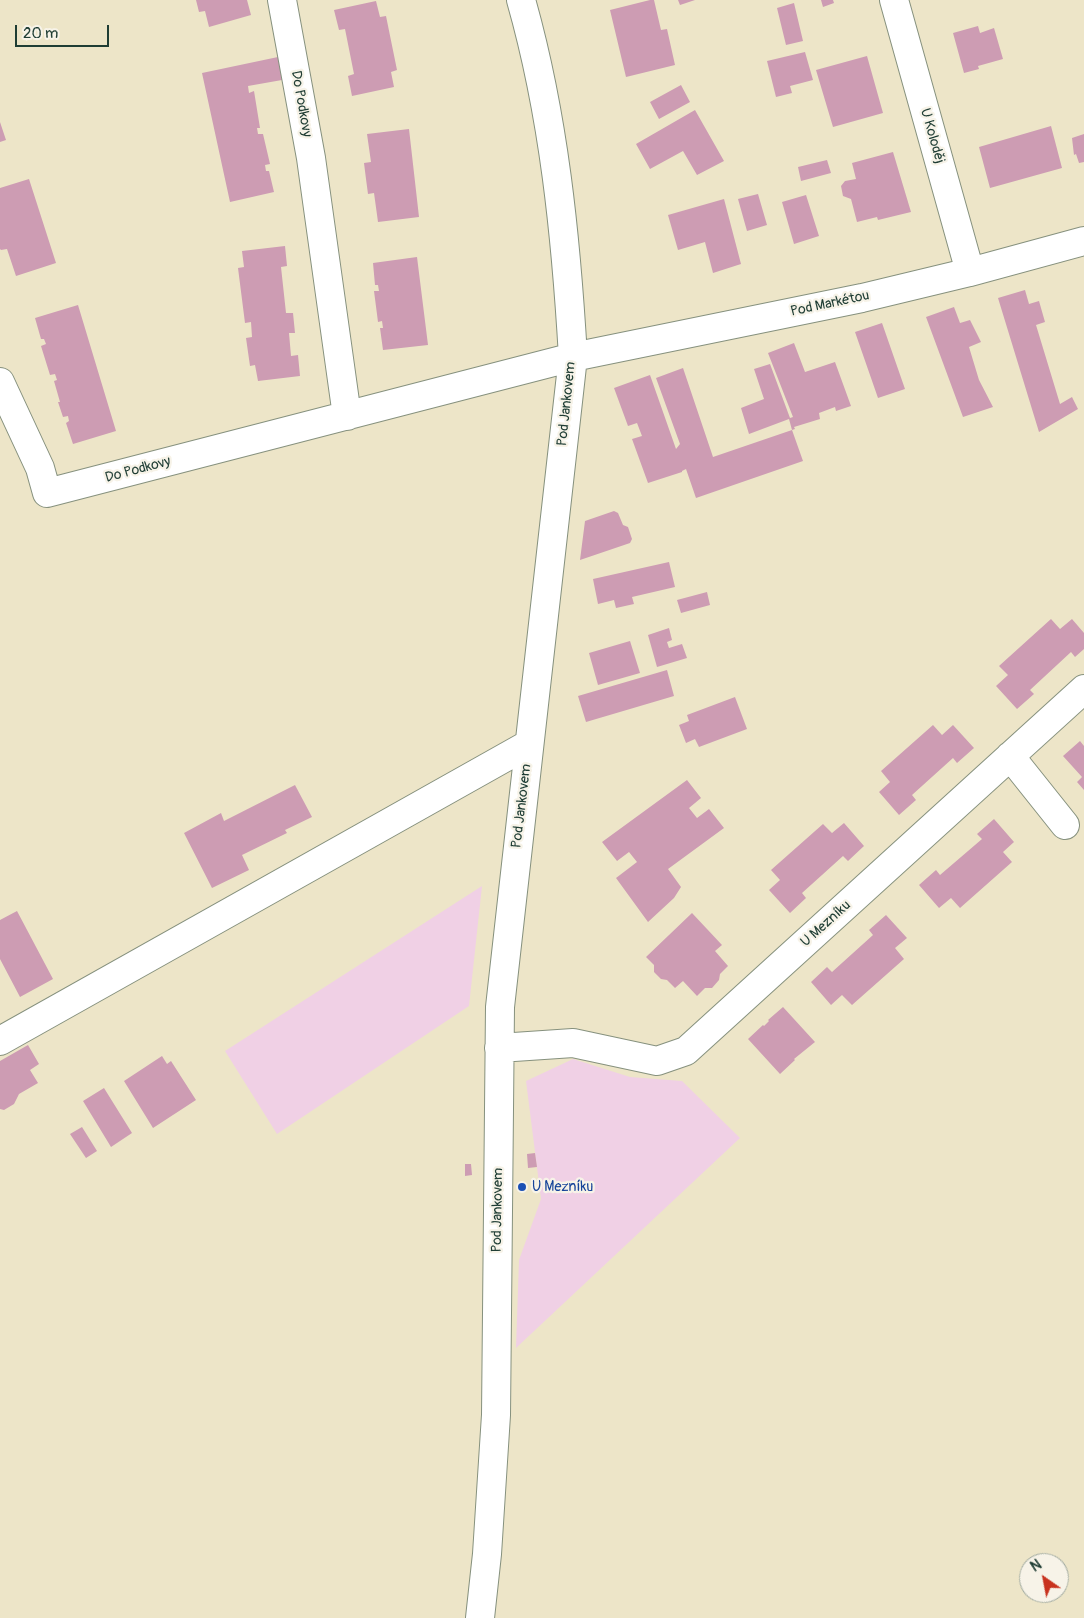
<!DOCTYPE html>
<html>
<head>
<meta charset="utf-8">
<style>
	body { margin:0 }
	#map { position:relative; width:1084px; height:1618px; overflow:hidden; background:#ede5c8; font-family:Pangolin,sans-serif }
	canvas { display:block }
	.north { position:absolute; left:1019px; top:1553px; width:50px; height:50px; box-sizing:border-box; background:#f7f3e8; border:1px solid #a1aaa0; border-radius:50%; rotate:327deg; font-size:14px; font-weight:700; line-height:20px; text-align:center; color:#1f3d34 }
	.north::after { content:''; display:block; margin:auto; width:18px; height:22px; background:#c8321e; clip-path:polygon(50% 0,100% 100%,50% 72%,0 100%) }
	.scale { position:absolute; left:15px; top:25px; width:94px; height:22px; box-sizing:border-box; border:2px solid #1f3d34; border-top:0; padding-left:6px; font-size:15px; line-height:18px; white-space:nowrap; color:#1f3d34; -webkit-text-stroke:4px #f7f3e8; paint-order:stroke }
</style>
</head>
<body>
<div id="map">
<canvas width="1084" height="1618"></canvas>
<div class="north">N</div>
<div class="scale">20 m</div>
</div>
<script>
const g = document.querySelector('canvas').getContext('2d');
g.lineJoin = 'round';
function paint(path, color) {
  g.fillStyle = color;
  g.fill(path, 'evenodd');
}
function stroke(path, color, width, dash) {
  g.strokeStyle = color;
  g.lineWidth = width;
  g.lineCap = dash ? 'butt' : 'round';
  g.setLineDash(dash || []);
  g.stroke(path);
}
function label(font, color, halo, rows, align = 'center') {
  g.font = font + ' Pangolin,sans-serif';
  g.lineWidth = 4.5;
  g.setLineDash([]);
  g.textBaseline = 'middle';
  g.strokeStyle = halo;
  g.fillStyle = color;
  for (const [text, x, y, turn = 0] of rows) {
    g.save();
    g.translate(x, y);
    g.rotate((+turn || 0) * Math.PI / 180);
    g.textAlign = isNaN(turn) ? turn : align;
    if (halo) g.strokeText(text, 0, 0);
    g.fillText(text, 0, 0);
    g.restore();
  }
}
paint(new Path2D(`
	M482,886l-13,120 -192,128 -52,-83z
	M573,1059l57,18 52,4 58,57 -224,210 3,-88 22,-61 -15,-118z`), '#f0d0e5');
paint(new Path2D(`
	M196,0h51l4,15 -42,12 -4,-16 -6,1z
	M650,0h4l7,30 6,-1 8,36 -49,12 -16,-67z
	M678,0h17l-15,5z
	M821,0h12l1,3 -11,4z
	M376,1l4,16 6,-1 11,54 -6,2 3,15 -42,9 -4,-20 6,-2 -9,-45 -6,1 -5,-20z
	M794,3l9,38 -17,4 -9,-37z
	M978,26l2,7 14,-5 9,31 -25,7 1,3 -15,4 -11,-40z
	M805,52l8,28 -23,6 2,7 -16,4 -9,-36z
	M867,56l16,57 -50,14 -17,-57z
	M278,57l4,23 -34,6 1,7 5,-2 6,37h-3l1,6h5l7,30 -5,1 1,6h3l5,21 -44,10 -28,-129z
	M681,85l9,17 -31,17 -9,-17z
	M695,110l29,51 -27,14 -14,-24 -33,18 -14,-25z
	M0,122l6,18 -6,2z
	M1051,126l11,42 -72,20 -11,-41z
	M409,129l10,88 -41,5 -4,-29 -6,1 -2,-15 -2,-16 7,-1 -4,-28z
	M1084,134v28l-5,1 -3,-9 -2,1 -2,-17z
	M893,152l18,60 -33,8 -1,-3 -20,5 -6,-23 -8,-3 -2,-10 4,-5 11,-2 -4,-16z
	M827,160l4,13 -30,8 -3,-14z
	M29,179l27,84 -40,13 -9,-27 -6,1 -1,-1v-61z
	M758,194l9,31 -20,6 -9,-32z
	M806,195l13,41 -25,8 -12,-42z
	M724,199l17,65 -28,9 -8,-31 -27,8 -10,-35z
	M285,246l2,20 -6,1 5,46h7l2,20h-6l2,23 7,-1 2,21 -42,5 -3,-16 -5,1 -4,-28 6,-1 -1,-15 -6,1 -7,-55 6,-1 -2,-16z
	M417,257l11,88 -45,5 -3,-22h3l-1,-7 -4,1 -4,-31h5l-1,-6h-3l-2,-22z
	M1025,290l4,14 10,-3 6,21 -9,3 24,79 12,-7 6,12 -39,23 -41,-134z
	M78,305l38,126 -43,13 -7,-21 3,-2 -1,-5 -5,1 -5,-15h2l-6,-21 3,-1 -2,-6 -5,1 -9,-29 5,-2 -2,-5h-3l-6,-21z
	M954,307l6,16 10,-3 11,22 -12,5 10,33 14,27 -30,10 -37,-100z
	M882,323l23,66 -27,9 -23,-66z
	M794,343l11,29 30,-10 16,44 -15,5 -1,-4 -16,6 1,6 -26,8 1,2 -3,1 -3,-11 -40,15 -8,-26 23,-9 -10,-30 16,-5 20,54 3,-1 -25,-64z
	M683,368l30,89 79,-27 11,31 -107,37 -10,-29 -4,2v1l-34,11 -16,-44 10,-3 -5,-13 -9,3 -14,-38 36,-13 26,74 4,-5 -24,-66z
	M614,511l4,2 5,12 5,2 4,12 -2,4 -50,17 5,-39z
	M669,562l6,25 -43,10 2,7 -18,4 -2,-8 -16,4 -5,-25z
	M707,592l3,13 -29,8 -4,-13z
	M1051,619l9,10 12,-10 12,14v16l-9,8 -4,-5 -41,38 4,4 -17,15 -21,-23 12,-11 -9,-9z
	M669,628l3,12 -5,2 2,6 13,-4 5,14 -30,9 -9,-32z
	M630,641l10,32 -42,12 -9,-32z
	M667,670l7,26 -88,26 -8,-26z
	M735,697l12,32 -48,18 -4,-8 -9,4 -7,-18 10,-4 -2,-6z
	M933,725l9,10 11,-10 21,23 -17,15 -4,-5 -41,37 4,5 -17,15 -20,-23 11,-10 -9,-11z
	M1080,741l4,5v44l-7,-8 5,-5 -19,-21z
	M687,780l14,18 -12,10 8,10 12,-9 15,19 -56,41 13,18 -7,11 -26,24 -32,-44 21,-16 -8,-10 -12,9 -15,-19z
	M295,785l17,32 -27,13 2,3 -45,22 7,15 -37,18 -28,-55 37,-20 3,8z
	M994,819l20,23 -11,10 9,10 -52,46 -9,-10 -12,10 -20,-23 17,-15 4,5 42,-36 -5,-5z
	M844,823l20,23 -16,15 -5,-5 -21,19 -20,18 4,5 -16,15 -21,-23 11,-10 -9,-10 52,-46 9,9z
	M17,911l36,68 -33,18 -20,-38v-39z
	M692,913l30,32 -7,6 13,15 -8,8 -1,6 -7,8h-7l-8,8 -14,-15 -8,7 -8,-8 -6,-1 -7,-7v-7l-8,-8z
	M886,915l21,23 -12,10 9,11 -52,46 -10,-10 -11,10 -20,-23 16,-15 5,5 41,-37 -4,-5z
	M783,1007l32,35 -21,17 1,1 -15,14 -32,-35 15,-14 1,1 5,-5 -1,-1z
	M28,1045l11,19 -9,6 8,13 -19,11 -5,10 -10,6 -4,-1v-48z
	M162,1056l5,8 4,-3 25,39 -43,28 -29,-47z
	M104,1088l28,45 -21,14 -28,-46z
	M82,1127l15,24 -11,7 -16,-24z
	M535,1153l2,14 -9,1 -1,-14z
	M465,1164h6l1,11 -7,1z`), '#cd9cb3');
const minor = new Path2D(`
	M282,0l29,158 36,258
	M894,0l76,272
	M0,382l40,86 7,25 526,-136 289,-59 108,-26 114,-31
	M1010,756l55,69
	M0,1041l529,-297
	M499,1048l74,-5 84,18 29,-10 398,-362
	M480,1618l7,-64 9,-139 4,-408 73,-650c-7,-120 -19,-241 -52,-357`);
stroke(minor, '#86917e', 30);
stroke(minor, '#fff', 28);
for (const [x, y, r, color] of [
	[522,1187,5,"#1a4fb4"]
]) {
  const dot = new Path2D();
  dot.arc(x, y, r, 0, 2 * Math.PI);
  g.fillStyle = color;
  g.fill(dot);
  stroke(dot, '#f7f3e8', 2);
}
label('14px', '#1f3d34', '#f7f3e8', [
	["Do Podkovy",301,104,80],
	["U Koloděj",932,136,74],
	["Pod Markétou",830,304,-12],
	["Pod Jankovem",567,404,-84],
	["Do Podkovy",138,470,-15],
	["Pod Jankovem",522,806,-83],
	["U Mezníku",826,924,-42],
	["Pod Jankovem",498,1210,-89]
]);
label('14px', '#164399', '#f7f3e8', [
	["U Mezníku",532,1187]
], 'left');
</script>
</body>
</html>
